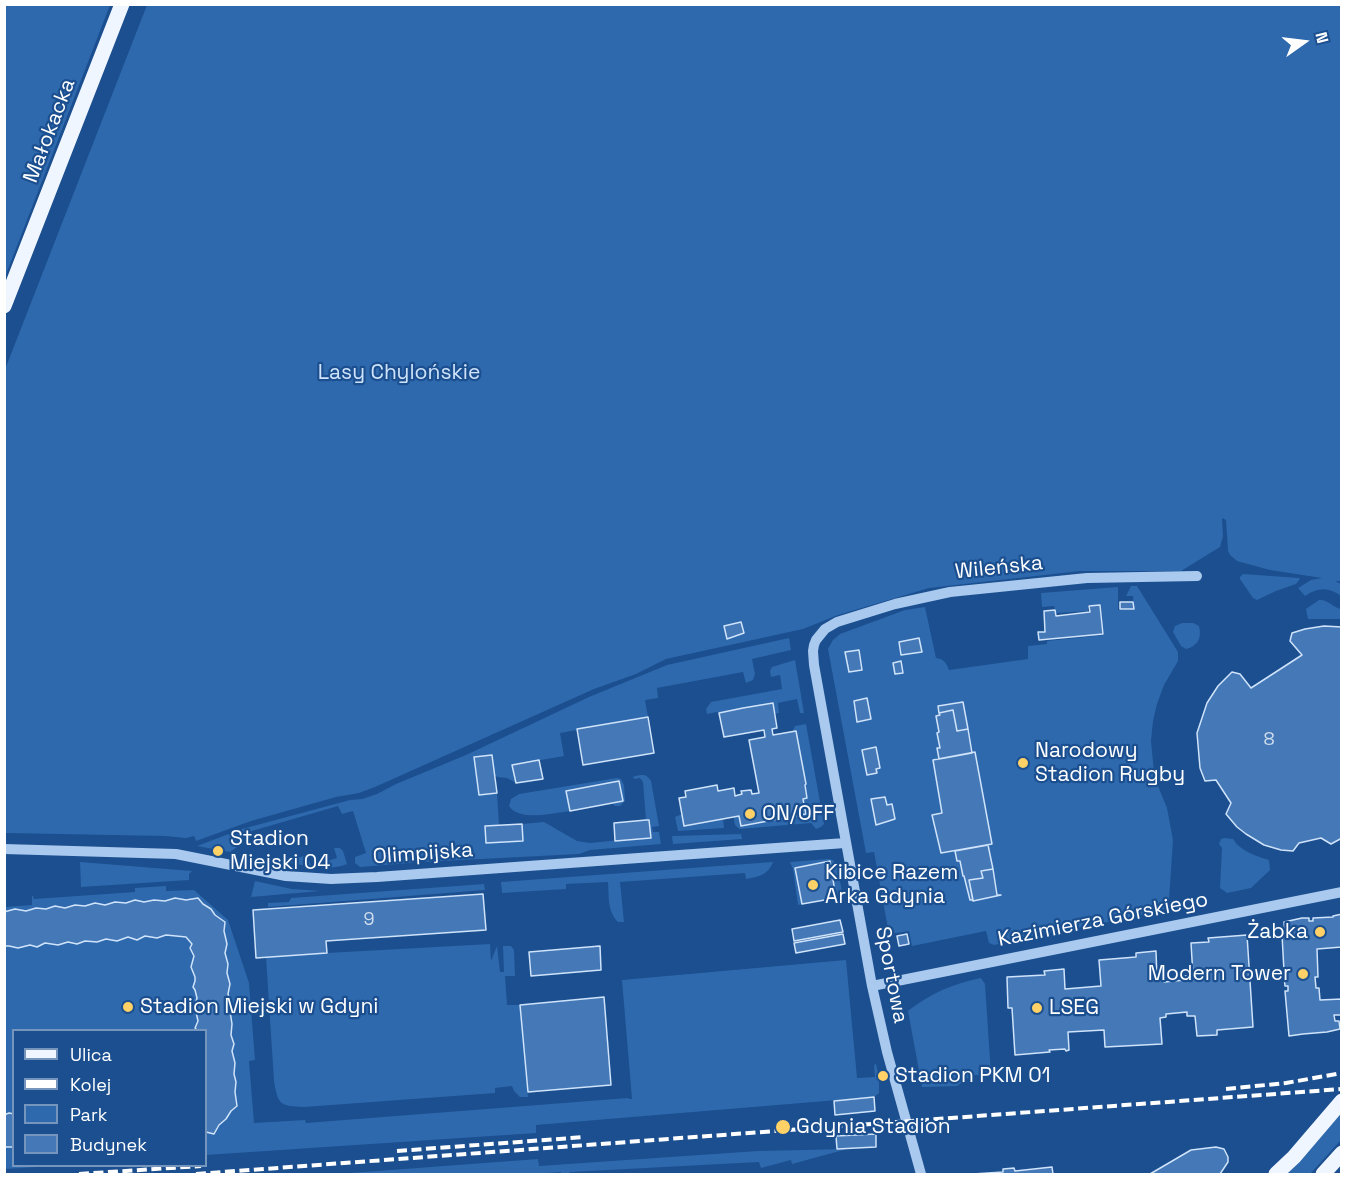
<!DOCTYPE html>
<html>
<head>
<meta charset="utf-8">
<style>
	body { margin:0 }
	#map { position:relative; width:1346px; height:1179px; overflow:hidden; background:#1b4f8f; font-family:"Space Grotesk",sans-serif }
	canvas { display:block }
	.frame { position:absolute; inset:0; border:6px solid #fff; pointer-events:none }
	.legend { position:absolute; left:12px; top:1029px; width:195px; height:138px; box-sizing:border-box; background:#1b4f8f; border:2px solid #7695bc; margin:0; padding:8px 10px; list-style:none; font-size:18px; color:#fff }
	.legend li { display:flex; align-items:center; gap:12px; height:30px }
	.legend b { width:30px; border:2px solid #7695bc }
	.north { position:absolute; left:1274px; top:12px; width:60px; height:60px; -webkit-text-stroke:4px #1b4f8f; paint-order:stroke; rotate:76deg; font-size:16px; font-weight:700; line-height:24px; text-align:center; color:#fff }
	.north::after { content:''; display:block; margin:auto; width:21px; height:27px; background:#fff; clip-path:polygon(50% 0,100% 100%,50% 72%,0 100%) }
</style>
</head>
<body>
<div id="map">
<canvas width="1346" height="1179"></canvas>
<div class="frame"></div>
<ul class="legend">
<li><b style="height:8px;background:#f0f6ff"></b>Ulica</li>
<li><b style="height:8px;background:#fff"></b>Kolej</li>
<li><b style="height:16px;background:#2e69ad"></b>Park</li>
<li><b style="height:16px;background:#4478b7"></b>Budynek</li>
</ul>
<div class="north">N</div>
</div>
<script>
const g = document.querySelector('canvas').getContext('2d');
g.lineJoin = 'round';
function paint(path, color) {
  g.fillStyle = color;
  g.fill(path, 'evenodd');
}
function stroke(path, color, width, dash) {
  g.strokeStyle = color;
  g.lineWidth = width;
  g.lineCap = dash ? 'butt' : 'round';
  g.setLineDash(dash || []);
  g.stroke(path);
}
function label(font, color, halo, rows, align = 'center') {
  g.font = font + ' "Space Grotesk",sans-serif';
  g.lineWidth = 4.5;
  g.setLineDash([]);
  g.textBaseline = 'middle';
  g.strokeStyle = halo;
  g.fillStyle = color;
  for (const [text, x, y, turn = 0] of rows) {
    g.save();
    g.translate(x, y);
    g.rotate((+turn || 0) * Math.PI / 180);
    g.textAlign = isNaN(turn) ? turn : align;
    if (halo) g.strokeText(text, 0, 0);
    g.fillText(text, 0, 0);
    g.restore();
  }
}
paint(new Path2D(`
	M5,4l105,1 -105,272 -1,-272z
	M147,5h1194v576h-6l6,3v12c-12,-9 -23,-9 -36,0l-7,-8 13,-8 11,-2 -52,-8 -33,-9 -7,-6 -2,-4 -2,-31 -4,-2 1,18 -3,11 -39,24h-101l-151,17 -91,27 -35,14 -137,30 -30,15 -42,15 -219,98 -16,6 -23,4 -85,24 -55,20 -2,-5 -8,2 -21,-2 -160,-3 -1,-461z
	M1243,574l56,4 1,1 -4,5 -20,7 -19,9 -4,-2 -13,-19v-2z
	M1131,586h6l41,66v9l-14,24 -7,19 -4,17 -2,20 3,31 4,14 9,22 6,32 -4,61 -2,7 -10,4 -163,33 -5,-2 -3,-12 -74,15 -3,-15 -20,3 -15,-82 -8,1 -38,-204 5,-9 7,-6 65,-24 20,-3 11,51c8,1 10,4 13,12l79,-11v-13l19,-2v-3l57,-6 -3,-30h-13v6l-32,2 -2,-7 -12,1 -1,-14 77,-6v23h16l-1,-14h-7z
	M1319,600c9,-1 13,7 22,9l-1,10h-32l-2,-10z
	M1182,623h11l6,3c3,12 -1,20 -13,23l-5,-3 -8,-14 2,-6z
	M789,638l2,12 -39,9 3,15 -2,6 -7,3 -3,-11 -86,16 1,10 -13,2 3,17 -88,16 4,23 -51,9 3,18 -9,-5 -9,-1 -3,-1 -20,-19 4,38 18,-2 2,32 -13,1 1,17 35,-2v-17l22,-2 33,19 13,2 61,-6 -2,-17h-3l-3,-38 -3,-4 -6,1 -1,-2c8,-3 14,-3 18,4l8,45 -7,1 1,5h6l2,12 -71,6 -11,4 -157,8 -62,5 -5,-4v-6l11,-4 -13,-42 -11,3 -4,-8 -100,29 2,10 -10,7 -33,-6 45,-17 108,-29 12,-1 15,-5 19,-10 70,-29 123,-58 78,-32z
	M795,660l9,53h-4l-3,-14 -19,4 1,10 -5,1 -8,-10 -47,9 -2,-1 -10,2 -1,-5 5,-7 71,-13 -2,-14 -9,2 -1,-6 2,-4z
	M806,724l18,100 -3,3 -5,2 -5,-6 -71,6c-6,-3 -6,-7 -6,-12l5,-1 2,10 65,-12 -3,-15 4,-1 -2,-13 1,-1 -10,-53 -4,1 3,-6z
	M617,778l4,1 3,6 1,16 -5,5h-5l-2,-2 10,-3 -4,-20 -53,10 4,20c-16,2 -51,11 -61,-5l2,-7 8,-5z
	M682,814l2,12 39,-7 1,9 -46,3 -3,-14z
	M741,834l1,5 -69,5 -1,-8z
	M1225,838l8,1c7,12 23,17 36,21l1,10 -19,18 -24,5 -7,-5 2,-40 -3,-4 2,-5z
	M334,848h6l3,3 4,13c-18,8 -43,1 -62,-2l22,-7 4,11 26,-8z
	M828,859l5,1 4,5 6,32 -7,1 -7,-37 -34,7 7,36 -4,1 -5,-36 -3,-7z
	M80,862l112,9 -3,3v6l-108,7z
	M773,862c-5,13 -15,15 -27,17l-1,-6 -125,9 4,40h-6c-11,-11 -9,-26 -10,-40l-42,2v5l-64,4 -1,-11z
	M255,881l37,8 28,2 -69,6z
	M484,884l1,6 -217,17v-4l21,-1 2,-4z
	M166,886v5l28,-1 34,30 21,63 6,77 -6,1 5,62 51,-3 1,3 322,-25 1,1h3l-10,-119 224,-20 11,118 18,-1 -1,-12 2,-1 3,13v16l-5,4 -338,28v8l-330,22v-125h-192v136h38l-47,3v-262l27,-2v-9h1l1,3 101,-7v-4z
	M490,944l1,17 6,-15 3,26h4l-1,-26h8l3,4 1,26h-10l2,29h13l8,92h-8l-6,-6 -2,-5 -17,2v5l-191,14c-24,-1 -26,-2 -30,-26l-8,-124 61,-4z
	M981,978l4,6 6,91h-19l-15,11 -35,1 -14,-76c21,-17 46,-28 73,-33z
	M1341,1113v27l-31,34h-22z
	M847,1149l-55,15 -1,-4 -30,8 -2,-6 -189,10v2h-9v-2l-30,2h-194l201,-15 1,7 219,-15z`), '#2e69ad');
const building = new Path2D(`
	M1120,602h13l1,7h-14z
	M1100,605l3,29 -64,6 -1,-8h7l-1,-21 11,-1 1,6 34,-4 -1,-6z
	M741,622l3,11 -17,6 -3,-13z
	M1324,626l18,1v211l-11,6 -10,-6 -22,5 -6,8 -12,-1 -17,-5 -18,-11 -9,-7 -11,-13 5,-11 -15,-23 -11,1 -5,-13 -3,-35 10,-30 11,-17 14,-14 8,2 11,14 51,-33 -12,-14 2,-8 13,-4z
	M919,638l3,14 -21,3 -2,-13z
	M859,650l3,20 -13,2 -4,-20z
	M901,661l2,12 -8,1 -2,-11z
	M867,698l4,21 -14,3 -3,-21z
	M963,702l5,27 -11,2 -4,-21 -14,3 -1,-7z
	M773,703l4,25 -5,1 1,6 23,-4 10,53 -1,1 2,13 -4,1 3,15 -65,12 -2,-10 -55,10 -5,-28 7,-1 -1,-6 32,-6 1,6 16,-3 1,8 7,-2 -1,-3 10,-1 1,4 7,-1 -10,-53 16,-3 -1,-7 -40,7 -5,-24 24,-5z
	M953,710l4,21 11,-2 4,24 -33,6 -2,-11h3l-3,-15 2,-1 -3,-16 4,-1 -1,-2z
	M648,717l6,36 -71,12 -6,-36z
	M876,747l4,21 -4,1 1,4 -10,2 -5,-25z
	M975,752l17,92 -51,9 -9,-38 10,-2 -9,-53z
	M492,755l5,38 -18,2 -5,-38z
	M539,760l4,19 -27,4 -4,-18z
	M619,781l4,20 -53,10 -4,-20z
	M885,797l2,8 5,-1 3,15 -19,6 -5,-26z
	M646,820h3l2,18 -36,3 -1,-18z
	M522,824l1,17 -37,2 -1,-17z
	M988,845l5,24 -12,2 2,7 -14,2 4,20h-3l-6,-24h-1l-3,-15h-3l-2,-10z
	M830,861l6,37 -34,6 -7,-36z
	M993,869l4,26h4l-28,6 -4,-21 14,-2 -2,-7z
	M483,894l3,36 -160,11 1,12 -71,5 -3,-48z
	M175,898l11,2 12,-2 5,6 8,5 4,6 10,7 -1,9 3,13 -2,9 3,11 -1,9 3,11 -2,10 3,10 -1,7 2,13 -1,11 3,9 -2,7 3,12 -1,11 2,8 -1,10 2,14 -6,5 -5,8 -7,6 -5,9 -8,-2v-102h-9l-2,-2 3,-7 -2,-9 -2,-4 3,-10 -2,-8 -2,-3 2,-6v-4l-4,-10 3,-11 -4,-8 2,-4 -6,-7 -20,-2 -9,3 -12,-2 -8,4 -9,-3 -11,4 -11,-2 -9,3 -12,-1 -8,3 -9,-2 -10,3 -13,-2 -8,4 -7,-2 -12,3 -9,-2h-5v-34l11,-3 11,2 10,-3 10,1 9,-3 10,2 10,-3 10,1 10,-3 10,2 10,-3 11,1 9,-3 9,2 10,-2 11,1z
	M1342,914v33l-25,2 1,28h-3l1,11h3l1,12 22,-1v16h-8l1,6h4l1,8 -13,3 -24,2 -14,2 -4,-45h3v-5h-3l-1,-9 3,-1v-5h-3l-2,-36h3l-1,-13 18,-4h7v3h4v-3l20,-1v-1z
	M840,920l3,12 -49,9 -2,-12z
	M843,934l2,10 -49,9 -2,-10z
	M907,934l2,10 -10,2 -2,-10z
	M1247,935l6,92 -36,3v5l-20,1 -2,-20h-8v-4l-21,2v3l-6,1 2,26 -57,3 -1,-17 -36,2 1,18 -3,1 -1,-2 -16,1 1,2 -35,3 -3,-47h-4l-1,-31 38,-2 -1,-4 20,-2 1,20 36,-3 -2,-26 37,-3v-4l20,-2 1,27h7v4l21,-2v-4h8l-2,-33 18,-1 -1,-4z
	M600,946l1,24 -70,6 -2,-24z
	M604,997l7,88 -83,7 -8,-87z
	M874,1097l1,14 -40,4 -1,-14z
	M9,1113l5,1v33h-10v-32z
	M876,1134v13l-39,2 -1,-13z
	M1216,1147l8,2 4,8v5l-8,12h-70l41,-24z
	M1052,1167l1,7h-80l30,-2v-3l11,-1 1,3z`);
paint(building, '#4478b7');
stroke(building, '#cfe3fa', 1.5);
stroke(new Path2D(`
	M4,849l172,5 110,22 45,3 46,-2 468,-34
	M872,986l470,-94
	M921,1174l-34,-122 -15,-66 -58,-321 -1,-14 1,-6 2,-5 9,-11 12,-7 58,-18 55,-12 137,-14 110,-2`), '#a9c9ee', 10);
stroke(new Path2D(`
	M4,306l118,-302
	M1276,1174l18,-17 48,-56
	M1323,1174l19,-21`), '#f0f6ff', 15);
stroke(new Path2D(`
	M1226,1089l60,-6 56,-10
	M397,1151l188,-14
	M79,1174l122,-8
	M196,1174l1146,-85`), '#fff', 4, [10, 4.5]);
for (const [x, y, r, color] of [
	[1023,763,6,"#ffd166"],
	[750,814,6,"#ffd166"],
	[218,851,6,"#ffd166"],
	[813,885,6,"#ffd166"],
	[1320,932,6,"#ffd166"],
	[1303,974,6,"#ffd166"],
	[128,1007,6,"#ffd166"],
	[1037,1008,6,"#ffd166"],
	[883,1076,6,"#ffd166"],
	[783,1127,8,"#ffd166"]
]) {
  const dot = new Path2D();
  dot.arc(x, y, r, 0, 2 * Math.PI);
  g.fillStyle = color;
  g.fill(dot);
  stroke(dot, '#1b4f8f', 2);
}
label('18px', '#d0dded', null, [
	["8",1269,740],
	["9",369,920]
]);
label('21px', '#fff', '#1b4f8f', [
	["Małokacka",50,131,-69],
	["Wileńska",999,568,-6],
	["Olimpijska",423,854,-4],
	["Kazimierza Górskiego",1103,920,-11],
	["Sportowa",891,975,79]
]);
label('21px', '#cfe3fa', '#1b4f8f', [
	["Lasy Chylońskie",399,373]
]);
label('21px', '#fff', '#1b4f8f', [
	["Narodowy",1035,751],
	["Stadion Rugby",1035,775],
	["ON/OFF",762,814],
	["Stadion",230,839],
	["Miejski 04",230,863],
	["Kibice Razem",825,873],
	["Arka Gdynia",825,897],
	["Żabka",1308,932,"right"],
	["Modern Tower",1291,974,"right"],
	["Stadion Miejski w Gdyni",140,1007],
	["LSEG",1049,1008],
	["Stadion PKM 01",895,1076],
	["Gdynia Stadion",796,1127]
], 'left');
</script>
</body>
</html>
